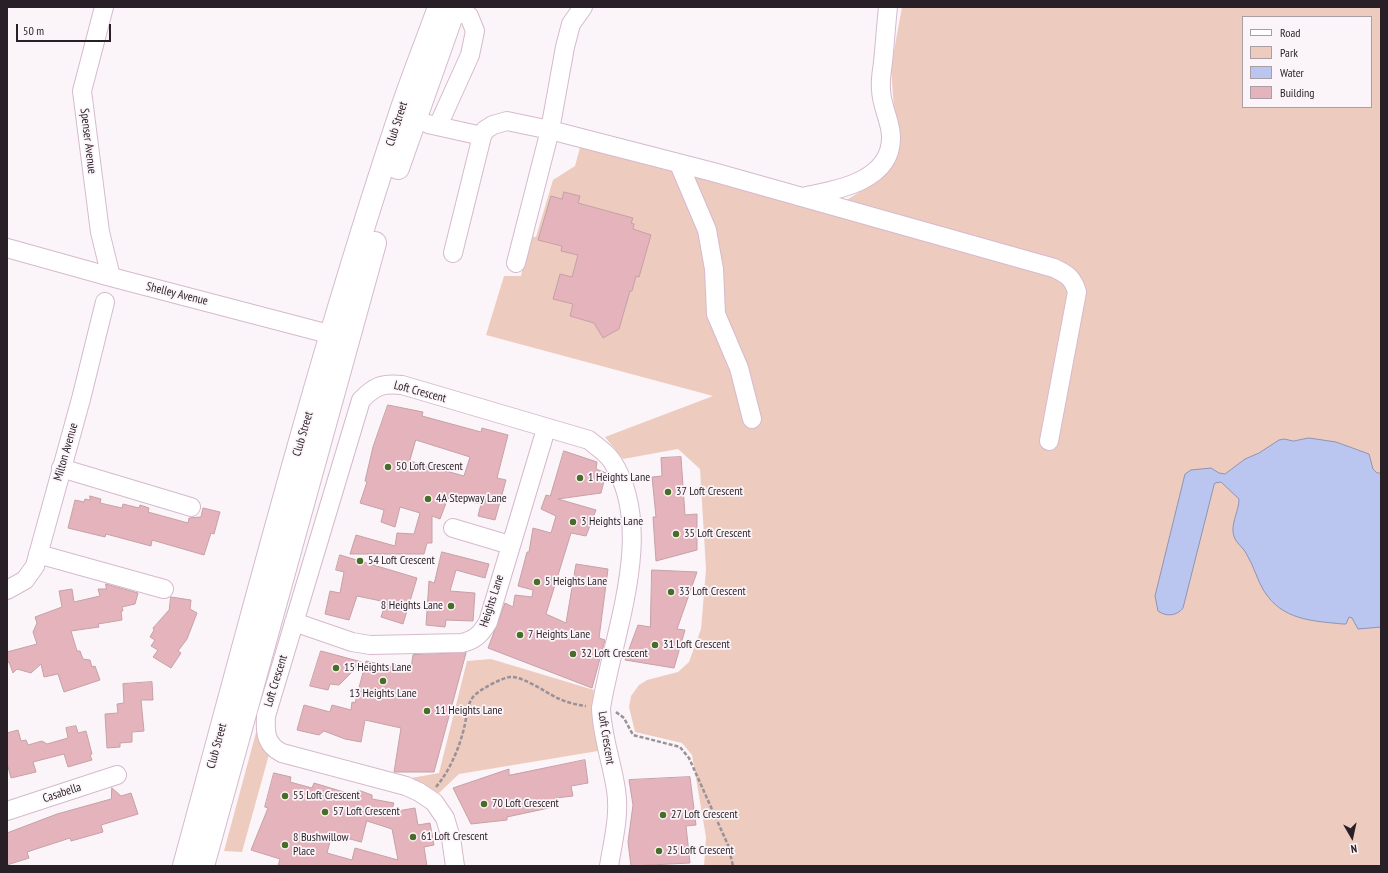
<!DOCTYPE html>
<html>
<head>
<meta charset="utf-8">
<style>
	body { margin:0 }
	#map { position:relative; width:1388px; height:873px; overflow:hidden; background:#fbf5f9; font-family:"PT Sans Narrow",sans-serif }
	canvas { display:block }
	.frame { position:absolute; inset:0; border:8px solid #291f26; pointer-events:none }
	.legend { position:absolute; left:1242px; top:16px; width:130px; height:92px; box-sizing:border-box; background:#fbf5f9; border:1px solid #a79fa5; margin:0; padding:5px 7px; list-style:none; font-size:12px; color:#291f26 }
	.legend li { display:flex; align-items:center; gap:8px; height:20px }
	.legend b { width:20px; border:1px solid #a79fa5 }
	.north { position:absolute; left:1332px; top:817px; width:40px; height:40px; -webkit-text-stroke:3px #fbf5f9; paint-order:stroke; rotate:171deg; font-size:11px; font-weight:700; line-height:16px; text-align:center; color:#291f26 }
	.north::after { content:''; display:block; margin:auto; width:14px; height:18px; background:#291f26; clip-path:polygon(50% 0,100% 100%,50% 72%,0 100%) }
	.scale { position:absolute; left:16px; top:24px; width:95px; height:18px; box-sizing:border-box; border:2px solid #291f26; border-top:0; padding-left:5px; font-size:12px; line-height:14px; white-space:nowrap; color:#291f26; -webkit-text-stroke:3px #fbf5f9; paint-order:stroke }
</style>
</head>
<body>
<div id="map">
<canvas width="1388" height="873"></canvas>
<div class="frame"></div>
<ul class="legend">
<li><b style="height:5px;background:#fff"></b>Road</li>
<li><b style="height:11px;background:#eecbbf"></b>Park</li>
<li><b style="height:11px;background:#bbc6f0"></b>Water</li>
<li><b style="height:11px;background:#e5b3bb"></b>Building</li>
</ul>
<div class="north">N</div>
<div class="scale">50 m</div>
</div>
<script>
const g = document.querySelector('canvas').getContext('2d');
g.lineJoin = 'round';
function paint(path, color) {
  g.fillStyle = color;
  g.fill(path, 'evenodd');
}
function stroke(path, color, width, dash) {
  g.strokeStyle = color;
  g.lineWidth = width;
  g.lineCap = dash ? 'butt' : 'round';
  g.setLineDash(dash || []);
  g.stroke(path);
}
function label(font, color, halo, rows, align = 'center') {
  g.font = font + ' "PT Sans Narrow",sans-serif';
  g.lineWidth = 3.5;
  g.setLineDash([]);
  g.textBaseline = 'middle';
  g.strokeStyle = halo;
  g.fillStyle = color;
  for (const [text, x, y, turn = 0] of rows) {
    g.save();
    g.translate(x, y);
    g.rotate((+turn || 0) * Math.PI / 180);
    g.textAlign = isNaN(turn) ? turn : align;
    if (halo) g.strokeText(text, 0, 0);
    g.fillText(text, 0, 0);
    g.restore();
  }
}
paint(new Path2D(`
	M902,7h479v859h-677l2,-29 -14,-82 -10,-12 -47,-11 -6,-25 2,-11 8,-11 8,-5 31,-8 11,-10 12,-33 5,-60 -6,-100 -22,-20 -55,10 -18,-22 108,-41 -227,-61 18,-59h17l8,-40 7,1 17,-57 22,-14 10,-37 260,72 37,-23 15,-26 -6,-85zM1243,17h128v90h-128z
	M491,659l103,31 -2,22 6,39 -139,23 -20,19 -28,-15 28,-5 28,-112z
	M257,729l13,22 -28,101 -18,-1z`), '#eecbbf');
const water = new Path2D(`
	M1309,438l27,4 33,12 4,15 4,4h4v154l-23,2 -6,-11 -3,-1 -3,7h-3c-31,-3 -61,-4 -79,-33 -7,-11 -10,-25 -17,-36 -4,-9 -13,-12 -14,-23 -1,-11 6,-22 6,-33l-18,-17 -6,1 -1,2 -31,123c-6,8 -17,9 -25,3l-3,-15 30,-122 6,-4 20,-2 8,5 6,1 20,-15 14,-6 20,-13 5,-1 9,2z`);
paint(water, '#bbc6f0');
stroke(water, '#8f94b3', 1);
const building = new Path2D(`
	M564,192l16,4 -2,7 55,15 -2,5 3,1 -1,5 18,6 -12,42 -3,-1 -4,15h-2l-11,38 -16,9 -9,-15 -24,-7 3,-12 -20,-5 7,-25 12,3 6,-22 -17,-4 1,-5 -24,-6 13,-44 11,3z
	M388,405l35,7 -1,4 59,16 1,-4 26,7 -11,43 9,2 -11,40 -17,-4 3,-12 -33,-6 -8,21 -8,-3v27h-5l-3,11h-74l6,-19 39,11 2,-13 17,1 6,-21 -20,-6 -5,20 -14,-5 3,-12 -24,-7 7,-21 -2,-1 8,-34zM416,440l54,17 -6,19 -54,-15z
	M564,451l33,11 -1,7 10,4 -5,20 -43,6 38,11 -10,26 -15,-3 -25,81 20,9 10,-59 32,5 -9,69 6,2 -13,48 -104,-40 17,-45 8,4 2,-12 17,2 1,-7 -15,-4 9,-34h2l4,-24 18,5 5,-17 -15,-7 5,-14 4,1z
	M681,457l4,58 12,-1v36l-41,11 -3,-44h3l-4,-40 10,-1 -1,-18z
	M90,496l11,3 -1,4 22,5 1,-4 16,4 1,-3 9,3 -1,4 40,11 1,-5 12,-1 2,-9 17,4 -6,22 -3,-1 -7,22 -52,-15 -1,6 -45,-12 -1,3 -37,-9 7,-28 9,2 1,-3 5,1z
	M442,552l47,12 -4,14 -29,-8 -6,21 25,2 -2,28 -27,-1 -1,7 -19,-2 3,-44 5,2z
	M340,555l77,23 -14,46 -22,-7 5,-15 -29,-6 -8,24 -24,-6 5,-23 10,2 4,-21 -8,-2z
	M652,570l45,2 -20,57 8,1 -11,38 -49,-8 13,-35 12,2z
	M106,584l32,9 -3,11 -13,3 1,4h-2l1,9 -24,4 1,3 -28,4 6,20h3l3,8 7,1 2,7 3,-1 5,14 -36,12 -6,-18 -14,3 -3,-13 -10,9 -14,-4 -4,4 -4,-11 -2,1v-11l30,-8 -4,-12 4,-9 -2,-6 27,-10 -3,-16 13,-2 2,13 26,-6 -2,-7h8z
	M171,597l20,3 -1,9 7,4 -10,26 -9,12 3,2 -10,15 -18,-11 5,-7 -7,-4 4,-6 -5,-3 4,-7 -1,-2 16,-18z
	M321,651l41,11 -23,23 -9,-1 -2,6 -18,-4z
	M466,653l-32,119h-40l7,-44 -36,-8 -4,22 -16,-3 -21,-8 -5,4 -22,-5 7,-25 26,7 2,-7 19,5 1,-8 3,1 11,-42 26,6 1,-3 18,4 2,-13z
	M152,682l1,18h-12l3,31 -12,1v10l-12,1v4l-13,1 -2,-34 13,-1 -1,-9 7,-1 -1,-19z
	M76,726l2,7 8,-2 6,23 -2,1 2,5 -24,7 -4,-13 -31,8 3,10 -25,6 -4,-15v-30l11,-3 3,11 5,-1 2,5 14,-4 5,3 21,-6 -2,-10z
	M585,760l3,23 -17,3 2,10 -17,2 2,8 -51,11v3l-36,4 -18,-36 56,-19v6z
	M274,773l17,4 -1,5 22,6 2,-5 43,13 1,-6 14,5v4l22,4 -3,9 24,-4 3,17 12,-2 4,22 -10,2 3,19h-149l2,-7 -29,-9 17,-42 -3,-1zM367,821l25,8 6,31 -43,-12 -3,12 -25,-7 5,-19 29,8z
	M690,777l6,48 -10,1 4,37 -59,3 -3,-24 5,-37 -4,-25z
	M112,788l9,8 10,-3 7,21 -37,11 2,7 -32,9 -1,-3 -43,14 2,6 -22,7v-32l50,-19 54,-15z`);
paint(building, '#e5b3bb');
stroke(building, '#c5a1a7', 1);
const minor = new Path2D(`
	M104,7l-22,84 18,141 11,45
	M428,124l54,12
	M438,126l32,-71 5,-24 -6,-15 -15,-5
	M679,164l28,66 7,39 2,45 23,54 13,51
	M806,196c33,-6 86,-16 85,-59 0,-16 -10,-31 -10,-48 -1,-9 1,-18 2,-27 2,-19 3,-37 5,-55
	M7,248l104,29 233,61
	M453,253l29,-117 3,-6 8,-5 14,-4 43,9 163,42 341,96c13,6 19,10 23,24l-28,149
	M516,263l34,-133 15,-83 6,-23 12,-17
	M61,468l130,39
	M453,528l57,17
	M38,554l126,35
	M7,590l18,-10 10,-14 46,-167 24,-97
	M294,622l58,20 18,3 92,-2c13,-3 19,-9 26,-21l58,-193
	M7,811l110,-36
	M455,866l-4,-28 -6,-20 -11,-16 -15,-10 -13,-6 -124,-33c-16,-8 -17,-20 -16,-37l95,-316c14,-14 21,-17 41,-15l187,55c7,6 18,13 23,21 45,69 1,172 -11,247 1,29 11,54 15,82 4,25 -3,51 -7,76`);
const major = new Path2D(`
	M398,168l57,-161
	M184,866c68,-250 133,-503 215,-749 12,-37 27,-73 40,-110
	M203,866l172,-623`);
stroke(minor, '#d6b9ce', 20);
stroke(major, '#d6b9ce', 24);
stroke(new Path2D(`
	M616,712l8,6 9,17 47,12 9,11 39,87 5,21
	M436,787c15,-18 24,-41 29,-63 2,-10 2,-19 8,-27 4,-6 28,-19 37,-20 13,-1 35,15 47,21 9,4 19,7 29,8`), '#999197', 2.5, [4, 2]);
stroke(minor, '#fff', 18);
stroke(major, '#fff', 22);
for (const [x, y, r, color] of [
	[388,467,4,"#476d27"],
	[580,478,4,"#476d27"],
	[668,492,4,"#476d27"],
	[428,499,4,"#476d27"],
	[573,522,4,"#476d27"],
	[676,534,4,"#476d27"],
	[360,561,4,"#476d27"],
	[537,582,4,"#476d27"],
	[671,592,4,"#476d27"],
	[451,606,4,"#476d27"],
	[520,635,4,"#476d27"],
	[655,645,4,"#476d27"],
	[573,654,4,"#476d27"],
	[336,668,4,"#476d27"],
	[383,681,4,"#476d27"],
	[427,711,4,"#476d27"],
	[285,796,4,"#476d27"],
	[484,804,4,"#476d27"],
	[325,812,4,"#476d27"],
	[663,815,4,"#476d27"],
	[413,837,4,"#476d27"],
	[285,845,4,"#476d27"],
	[659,851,4,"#476d27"]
]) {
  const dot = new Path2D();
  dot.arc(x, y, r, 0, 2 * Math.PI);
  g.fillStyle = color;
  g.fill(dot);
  stroke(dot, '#fbf5f9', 1.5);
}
label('12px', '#291f26', '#fbf5f9', [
	["Club Street",397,124,-72],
	["Spenser Avenue",88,141,83],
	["Shelley Avenue",177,294,14],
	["Loft Crescent",420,392,15],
	["Club Street",303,434,-74],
	["Milton Avenue",66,452,-74],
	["Heights Lane",492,601,-72],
	["Loft Crescent",276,681,-73],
	["Loft Crescent",606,738,81],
	["Club Street",217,746,-75],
	["Casabella",62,793,-18]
]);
label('12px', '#291f26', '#fbf5f9', [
	["50 Loft Crescent",396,467],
	["1 Heights Lane",588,478],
	["37 Loft Crescent",676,492],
	["4A Stepway Lane",436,499],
	["3 Heights Lane",581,522],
	["35 Loft Crescent",684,534],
	["54 Loft Crescent",368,561],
	["5 Heights Lane",545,582],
	["33 Loft Crescent",679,592],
	["8 Heights Lane",443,606,"right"],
	["7 Heights Lane",528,635],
	["31 Loft Crescent",663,645],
	["32 Loft Crescent",581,654],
	["15 Heights Lane",344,668],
	["13 Heights Lane",383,694,"center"],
	["11 Heights Lane",435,711],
	["55 Loft Crescent",293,796],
	["70 Loft Crescent",492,804],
	["57 Loft Crescent",333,812],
	["27 Loft Crescent",671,815],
	["61 Loft Crescent",421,837],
	["8 Bushwillow",293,838],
	["Place",293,852],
	["25 Loft Crescent",667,851]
], 'left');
</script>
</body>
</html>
